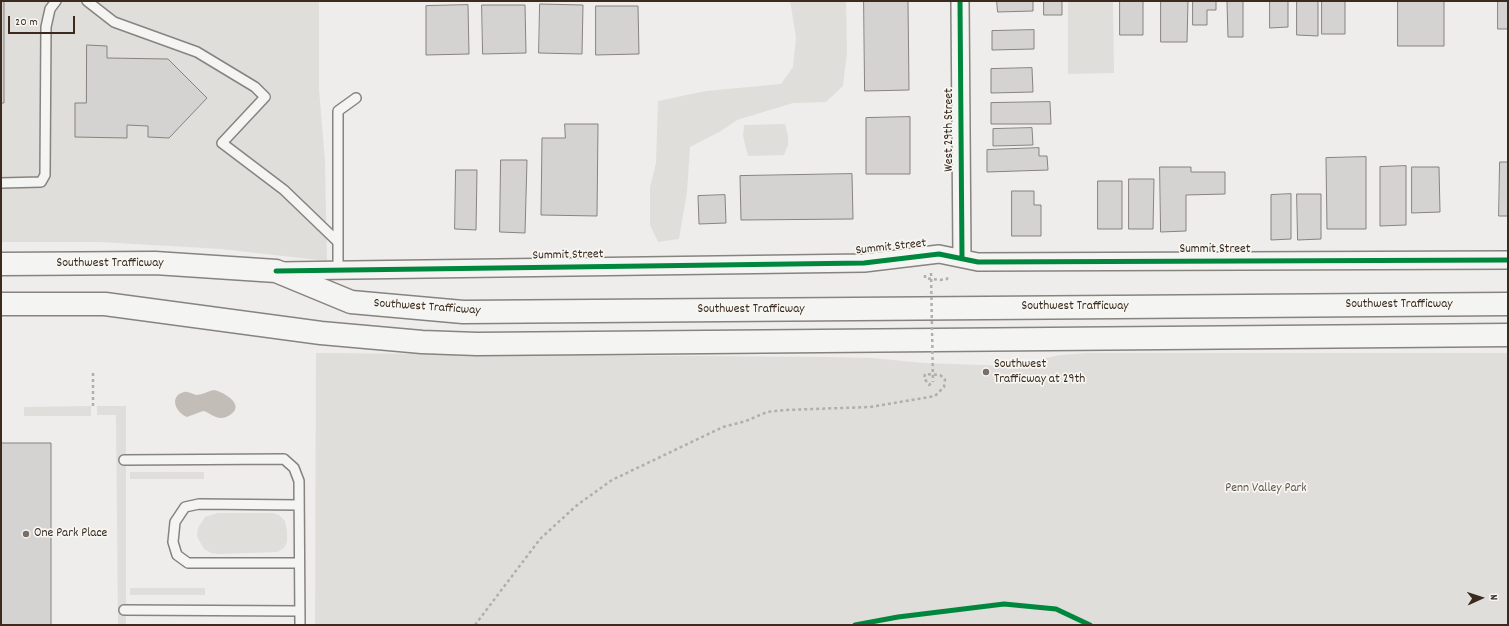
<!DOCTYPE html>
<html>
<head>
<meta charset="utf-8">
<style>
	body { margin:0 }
	#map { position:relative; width:1509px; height:626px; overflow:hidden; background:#eeedeb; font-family:Dekko,sans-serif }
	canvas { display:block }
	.frame { position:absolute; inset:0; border:2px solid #3b2a1e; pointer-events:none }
	.north { position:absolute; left:1461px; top:578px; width:40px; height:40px; -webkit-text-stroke:3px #f6f6f2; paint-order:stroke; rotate:87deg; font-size:11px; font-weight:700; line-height:16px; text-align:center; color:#3b2a1e }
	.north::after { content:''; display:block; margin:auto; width:14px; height:18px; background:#3b2a1e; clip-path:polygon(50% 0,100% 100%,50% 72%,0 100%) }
	.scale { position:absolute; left:8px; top:16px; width:67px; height:18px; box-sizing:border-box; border:2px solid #3b2a1e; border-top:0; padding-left:5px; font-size:12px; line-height:14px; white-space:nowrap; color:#3b2a1e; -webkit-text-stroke:3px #f6f6f2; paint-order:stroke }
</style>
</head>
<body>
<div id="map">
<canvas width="1509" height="626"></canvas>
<div class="frame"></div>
<div class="north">N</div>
<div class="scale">20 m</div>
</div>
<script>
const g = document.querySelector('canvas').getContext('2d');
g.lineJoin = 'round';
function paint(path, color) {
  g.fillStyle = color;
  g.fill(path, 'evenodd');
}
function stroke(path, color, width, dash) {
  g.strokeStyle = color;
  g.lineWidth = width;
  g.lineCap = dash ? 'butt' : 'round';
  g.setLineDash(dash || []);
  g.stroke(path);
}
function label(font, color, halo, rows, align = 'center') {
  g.font = font + ' Dekko,sans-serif';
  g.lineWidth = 3.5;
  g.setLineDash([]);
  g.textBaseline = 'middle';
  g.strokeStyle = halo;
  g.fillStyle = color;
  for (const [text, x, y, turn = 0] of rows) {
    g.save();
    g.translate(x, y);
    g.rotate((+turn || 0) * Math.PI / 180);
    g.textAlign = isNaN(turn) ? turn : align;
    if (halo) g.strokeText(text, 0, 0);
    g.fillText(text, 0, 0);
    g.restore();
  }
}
paint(new Path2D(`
	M1,1h318v88l6,73 2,99 -106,-12 -121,-7h-99z
	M790,1h56l1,51 -4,34 -17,16 -33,1 -56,17 -16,11 -31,16 -3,45 -8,47 -21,3 -8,-17v-38l6,-24 2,-62 48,-10 75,-7 12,-17 3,-30z
	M1068,1h45l1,72 -46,1z
	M785,124l3,11v10l-4,10 -36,1 -5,-20 1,-11z
	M316,353l513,4 43,1 52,5 86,3 50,-11 28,-2h420v272h-1193z
	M91,406v10h-67v-9z
	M97,406h29v219h-8l-2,-210h-19z
	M130,472h74v7h-74z
	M218,513h55l6,2 6,6 2,10v11l-3,6 -7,4 -58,2 -8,-1 -7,-4 -4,-7 -3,-6 1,-8 7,-11z
	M130,588h75v7h-75z`), '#e0deda');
paint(new Path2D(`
	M214,390c10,2 32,15 16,25 -3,2 -6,3 -9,3 -7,0 -12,-6 -18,-7l-16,6c-12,-5 -18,-21 -3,-25 4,-1 8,2 12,3 6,0 12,-4 18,-5z`), '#c2bdb7');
const building = new Path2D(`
	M1,1h3v102h-3z
	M864,1h44l1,89 -44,1z
	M997,1h36v10l-35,1z
	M1044,1h18v14h-18z
	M1120,1h23v34h-23z
	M1161,1h27l-1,41h-26z
	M1193,1h23v9h-9v15h-14z
	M1220,1h23v36h-15l-1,-35z
	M1270,1h18v26l-18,1z
	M1297,1h21v35l-21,-1z
	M1322,1h23v33h-23z
	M1398,1h46v45h-46z
	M1498,1h10v28h-10z
	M540,4l43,1 -1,49 -43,-1z
	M468,5l1,49 -43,1v-49z
	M482,5h43l1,48 -43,1z
	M596,6h42l1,48 -43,1z
	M1034,30v19l-42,1v-19z
	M87,45l20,1v12l61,1 39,39 -38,40 -21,-1v-11l-21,-1v13l-52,-1v-34h11z
	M1032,68l1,24 -42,1v-24z
	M1050,102l1,22h-60v-21z
	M910,117v57h-44v-56z
	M565,124h33l-1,92 -56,-1 1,-77h23z
	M1032,128l1,17 -40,1v-17z
	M1039,148v8h8l1,14 -61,2v-22z
	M1366,157v72h-39l-1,-71z
	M501,160h26l-2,73 -25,-1z
	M1500,162h8v54h-9z
	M1406,166v59l-26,1v-59z
	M1160,167h31v5h34v22l-39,1v36l-25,1z
	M1412,167h27l1,45 -28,1z
	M456,170h21l-1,60 -21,-1z
	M852,174l1,45 -112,1 -1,-44z
	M1129,179h25l-1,50h-24z
	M1098,181h24v48h-24z
	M1012,191h22v14h7v31h-29z
	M1291,194v45l-20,1v-45z
	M1297,194h24v45l-23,1z
	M725,195l1,28 -27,1 -1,-28z
	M1,443h50v182h-50z`);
paint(building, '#d4d3d1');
stroke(building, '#87837f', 1);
const service = new Path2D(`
	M87,1l27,21 83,30 58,35 10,10 -43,46 62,47 54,52
	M1,183l40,-1 4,-7 1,-148 4,-18 6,-8
	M338,269v-158l18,-13
	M124,460l160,-1 10,9 5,13 1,144
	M299,505l-100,-1 -14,3 -10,15 -2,20 4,13 11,8h111
	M124,610l176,1`);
const minor = new Path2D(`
	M960,1l2,257
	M280,271l584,-8 75,-9 39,8 530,-2`);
const primary = new Path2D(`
	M1,264l154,-1 121,8 75,31 112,10 1045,-8
	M1,304h104l216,29 101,9 55,2 1031,-9`);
stroke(service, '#87837f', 12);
stroke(minor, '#87837f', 20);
stroke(primary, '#87837f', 25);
stroke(new Path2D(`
	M925,275v3l15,2 7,-1 1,-3
	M93,373v33
	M475,625l65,-86 36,-33 36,-26 111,-53 23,-6 21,-9 18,-2 85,-3 48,-8 17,-3 9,-9 1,-8 -5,-4 -15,-1 -1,4 5,7 4,-3`), '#b1afad', 2.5, [3, 3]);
stroke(service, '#f4f4f2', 9);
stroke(minor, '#f4f4f2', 17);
stroke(primary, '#f4f4f2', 22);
stroke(new Path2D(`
	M931,273l2,109`), '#b1afad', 2.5, [3, 3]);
stroke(new Path2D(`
	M960,1l2,257
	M276,271l588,-8 75,-9 39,8 530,-2
	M855,625l43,-8 106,-13 52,5 34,16`), '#00873e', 5);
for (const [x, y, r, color] of [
	[986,372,4,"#7a6e66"],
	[26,534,4,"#7a6e66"]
]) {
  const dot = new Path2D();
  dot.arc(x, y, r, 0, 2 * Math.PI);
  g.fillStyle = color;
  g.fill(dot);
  stroke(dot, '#f6f6f2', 1.5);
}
label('13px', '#3b2a1e', '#f6f6f2', [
	["West 29th Street",950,130,-90],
	["Summit Street",891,248,-6],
	["Summit Street",1215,250],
	["Summit Street",568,256,-1],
	["Southwest Trafficway",110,264],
	["Southwest Trafficway",1399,305],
	["Southwest Trafficway",1075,307],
	["Southwest Trafficway",427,308,4],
	["Southwest Trafficway",751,310]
]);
label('13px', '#3b2a1e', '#f6f6f2', [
	["Southwest",994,365],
	["Trafficway at 29th",994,380],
	["One Park Place",34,534]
], 'left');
label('13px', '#61544a', '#f6f6f2', [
	["Penn Valley Park",1266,489]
]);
</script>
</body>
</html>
